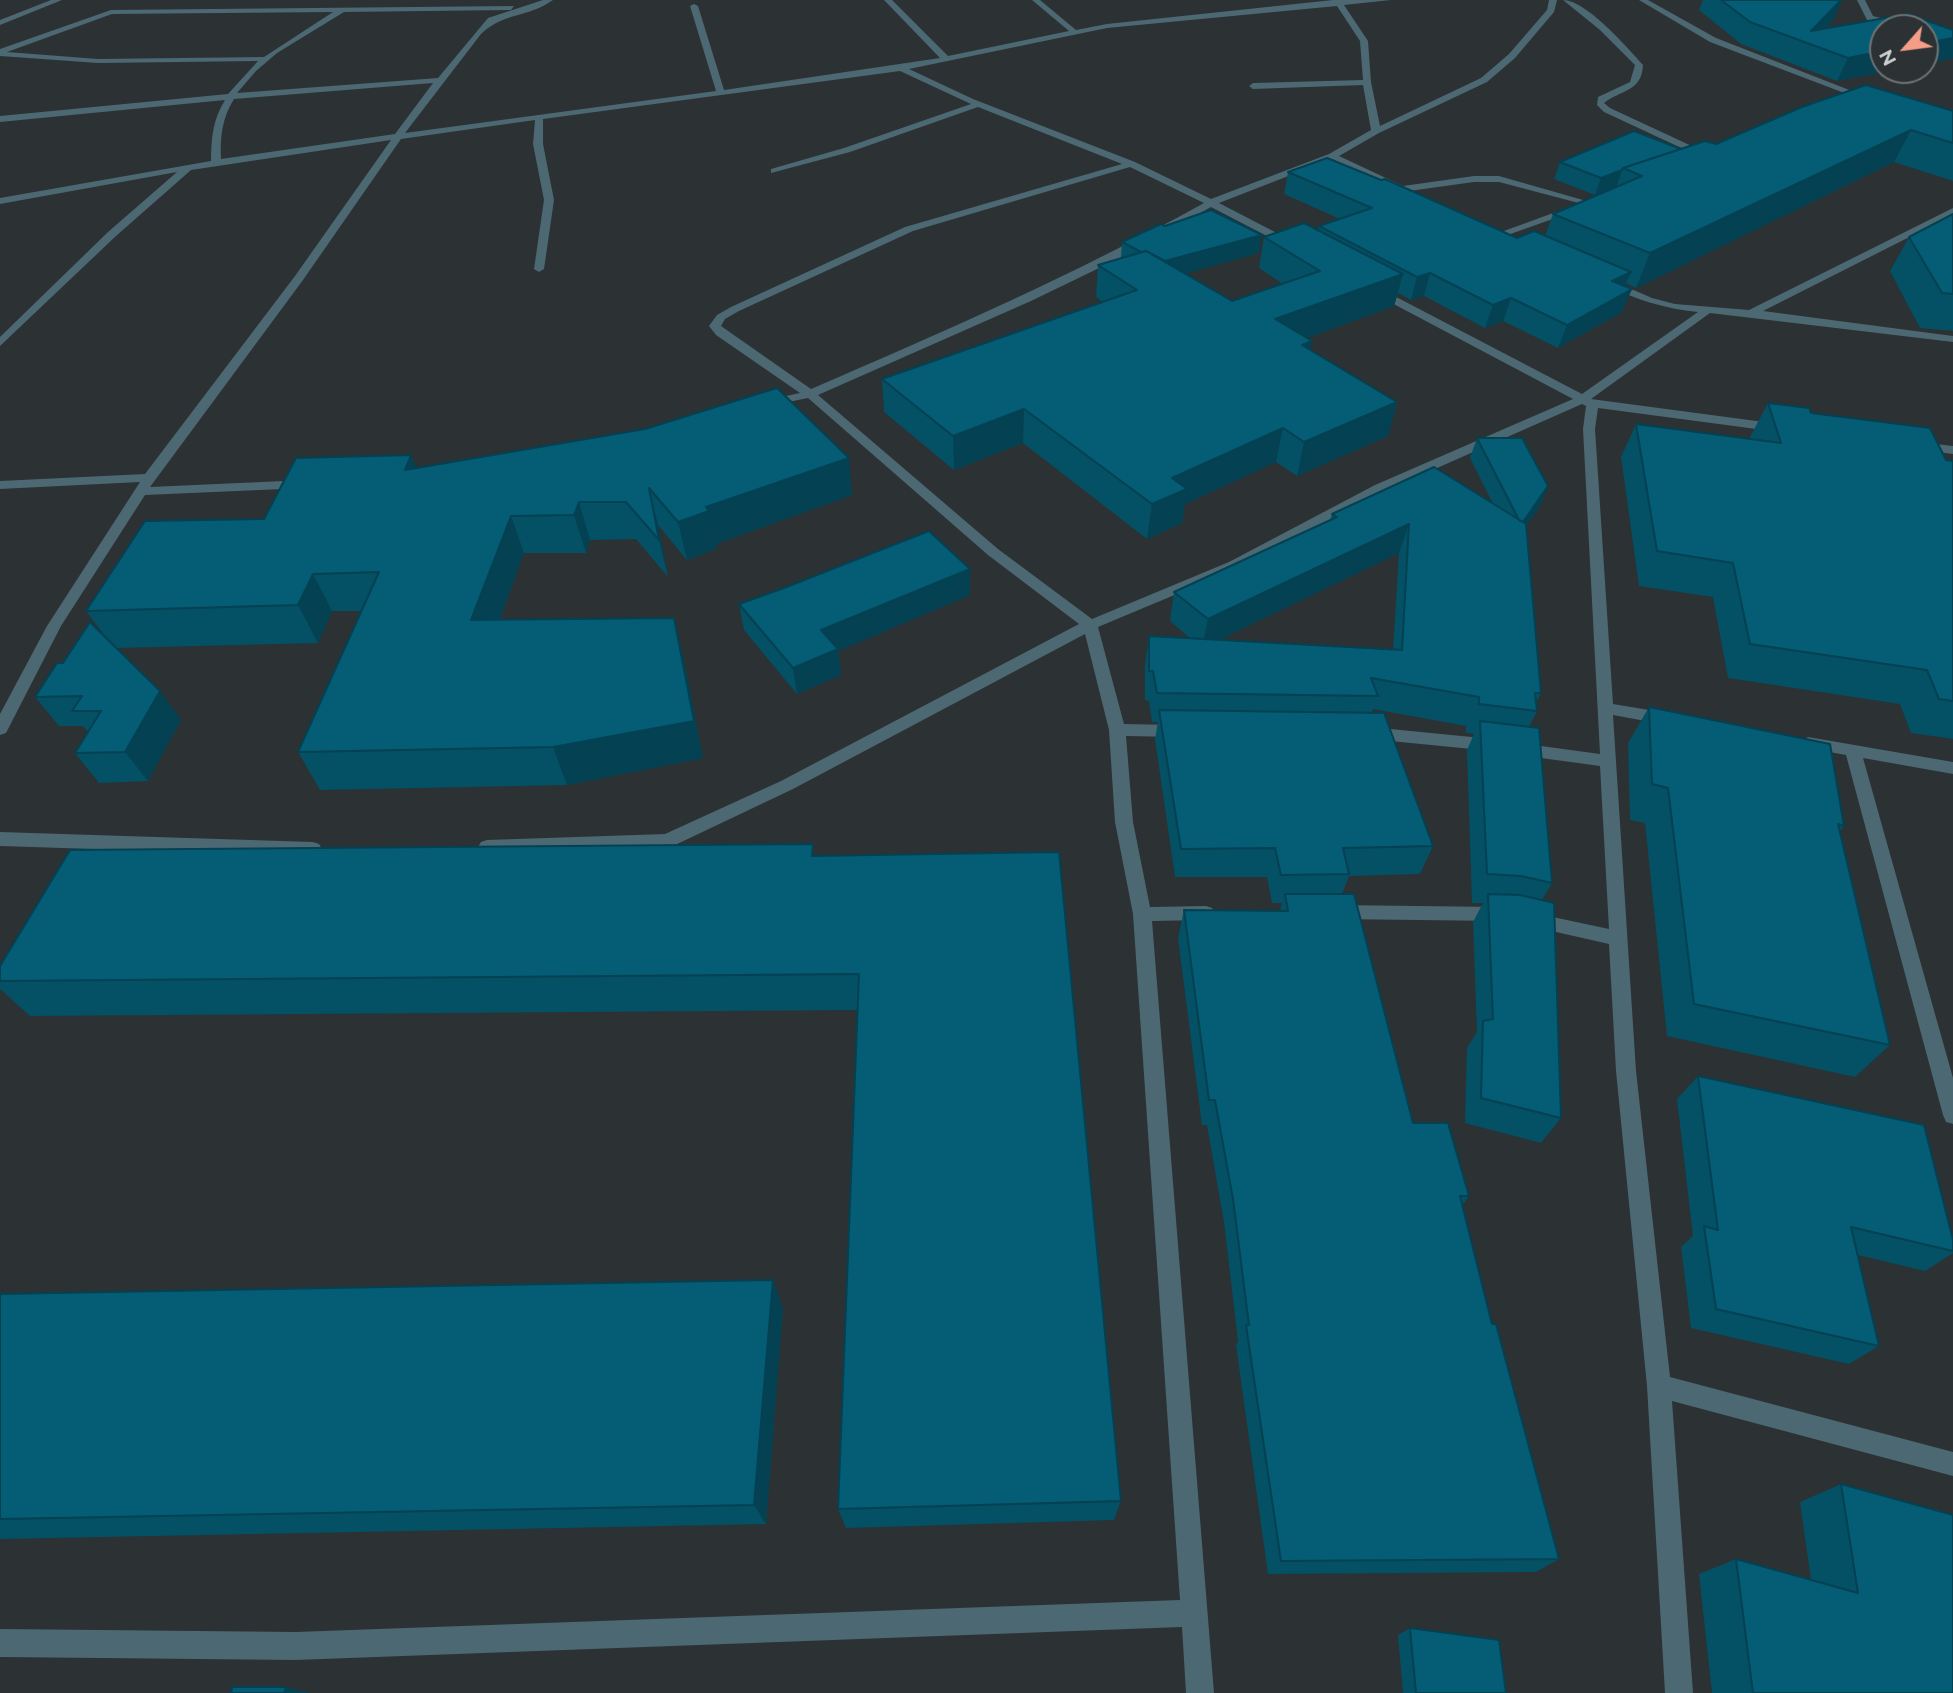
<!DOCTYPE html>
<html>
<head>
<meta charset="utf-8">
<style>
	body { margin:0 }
	#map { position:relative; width:1953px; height:1693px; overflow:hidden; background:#2c3133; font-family:Raleway,sans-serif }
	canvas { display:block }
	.north { position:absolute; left:1869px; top:14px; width:70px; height:70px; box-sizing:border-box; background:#2c3133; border:2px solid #6e7274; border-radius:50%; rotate:242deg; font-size:19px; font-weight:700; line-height:28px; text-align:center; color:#d0d3d5 }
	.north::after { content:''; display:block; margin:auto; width:24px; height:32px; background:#f49e88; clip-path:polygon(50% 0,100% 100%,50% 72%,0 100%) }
</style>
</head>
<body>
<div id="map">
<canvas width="1953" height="1693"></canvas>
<div class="north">N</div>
</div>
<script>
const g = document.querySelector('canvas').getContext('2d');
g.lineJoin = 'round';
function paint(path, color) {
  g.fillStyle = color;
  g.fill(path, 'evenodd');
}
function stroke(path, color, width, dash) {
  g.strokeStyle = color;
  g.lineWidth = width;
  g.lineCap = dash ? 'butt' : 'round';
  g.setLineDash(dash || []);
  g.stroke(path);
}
paint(new Path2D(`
	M51,0h11l-62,25v-5z
	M543,0h10c-25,18 -49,12 -72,34l-76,99 311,-42 -26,-85 4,-2 4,2 26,84 216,-32 -56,-58h8l56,56 121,-25 -37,-31h8l36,30 31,-6 226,-24h58l-47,5 24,36 3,41 9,44 101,-48 28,-24 38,-44 2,-10h8l-3,12 -39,46 -28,24 -108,51 -40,23 64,30 71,-10h25l91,26v4l-91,-24h-25l-72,10 -70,-33 -113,44 77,40v4h-8l-77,-40 -87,49 -93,45 -213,94 180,154 94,70 137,-57 146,-77 198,-86 -202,-107v-4h8l203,106 116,-82c-34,-3 -62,-13 -93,-27v-4h8l39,17 23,6 74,6 204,-102v7l-190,96 190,25v6l-243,-29 -119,86 188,25 6,4 -6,4 -181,-24 -3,21 18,275 54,9 8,6 -8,6 -54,-10 23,356 34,306 283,75v24l-281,-75 21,292h-28l-18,-307 -31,-315 -7,-127 -75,-17 -6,-2 -3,-5 3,-5 6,-2 75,16 -9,-163 -81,-11 -8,-6 8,-6 81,11 -17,-325 3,-23 -4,-2 -197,87 -146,77 -141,59 26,97 53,1 8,6 -8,6 -51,-1 7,86 17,85 56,-1 6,2 3,5 -3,5 -6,2 -54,1 62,772h-28l-4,-66 -886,33 -296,-3v-28l296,3 884,-32 -47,-686 -18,-92 -6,-92 -24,-96 -292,155 -120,57 -186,8 -6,-2 -3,-5 3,-5 6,-2 178,-6 116,-53 298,-157 -91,-69 -180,-157 -45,9v-6l37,-8 -84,-58 -7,-9 8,-11 14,-8 174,-80 217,-63 -144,-57 -128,45 -79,21v-4l73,-21 127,-44 -71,-33 -357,48v25l11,56 -10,69 -5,3 -5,-3 10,-69 -11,-56 2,-24 -134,19 -98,141 -153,207 156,-7 7,4 -7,4 -161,7 -84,131 -55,107 -6,2v-21l47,-88 93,-144 -140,7v-8l145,-7 150,-198 96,-136 -200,30 -75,66 -116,110v-9l108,-105 69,-60 -177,32v-6l211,-37c0,-23 2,-42 14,-61l-225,22v-6l228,-22 30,-33 -160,2 -98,-7v-7l111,-39 403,-4 -3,4 -167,2 -67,41 -21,18 -19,22 201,-15 50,-60zM1337,6l23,35 3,39 -110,3 -4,3 4,3 110,-4 8,45 -42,24 -118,45 -76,-37 -162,-63 -64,-30 198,-41zM333,12l-69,45 -166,2 -91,-7 105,-38zM433,83l-38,51 -174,25c-1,-22 1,-41 13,-60zM1130,167l74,36c-128,71 -259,128 -393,186l-90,-63 4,-7 14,-8 174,-80z
	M1563,0c23,0 65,48 80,65 -1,27 -23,25 -39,38l6,5 101,47v4h-6l-101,-47 -7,-7 1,-8 32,-15 5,-17 -35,-35z
	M1639,0h9l68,38 159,62 -7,2 -158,-60z
	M1857,0h8l8,16 45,12h-14l-37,-8z
	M1575,205l3,1v4l-76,27 -9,-2z
	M1918,442l35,4v8l-39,-5 -2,-3z
	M1370,727l122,12 8,6 -8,6 -122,-12 -8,-6z
	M1808,737l145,25v12l-90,-16 90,320v46l-7,-2 -3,-7 -97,-360 -44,-8 -2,-4z
	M0,832l313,10 6,2 3,5 -3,5 -6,2 -313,-10z
	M1335,905l165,2 6,2 3,5 -3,5 -6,2 -165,-2 -6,-2 -3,-5 3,-5z`), '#4c6872');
paint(new Path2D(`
	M1703,0h139l-9,20 -8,8 83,-14 45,16v28l-28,6v-36h-42v42h10l-56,11 -96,-37 -42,-34z
	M1953,111v70l-59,-19 -258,126 -10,-5 -4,29 -64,36 -55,-27 -18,7 -61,-32 -13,4 -13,-7 -4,13 -87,32 3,12 87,52 -9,34 -91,40 -21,-14 -91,42 -3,19 -35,16 -124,-96 -69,27 -70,-58 -2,-33 221,-77 -7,-5 2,-32 23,-7 1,-16 43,-16 94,27 -74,20 47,28 51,-17 -24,-16 5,-31 54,-6 1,-5 21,-7 -56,-25 4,-22 229,66 28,-2 8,-22 52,-23 -10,4 -41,-16 6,-17 156,-18z
	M1953,214v117l-33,-3 -30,-57 19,-34z
	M1768,403l43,10 135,47 7,1v278l-42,-6 -11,-29 -172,-26 -15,-81 -74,-11 -18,-129 15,-33 114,15v-2z
	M1477,438l71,48 -8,20 -14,20 15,167 -5,10 1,8 -8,16 23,156 -10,17 19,218 -20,25 -76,-20 2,-75 10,-16 -4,-110 10,-19h-11l-5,-153 7,-16 -8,-1v-7l-93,-17 -1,4 61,133 -13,28 -71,2 -7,18 71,229 56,73 -7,10 30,118 67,235 -23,13 -268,2 -32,-229 2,-4 -14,-119 -17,-97h-5l-24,-187 6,-28 96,1 2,-8h-10l-5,-26h-92l-20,-138 3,-17h-6l-3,-21 -4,-1v-35l4,-29 42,3 -21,-18 4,-29 156,-72 2,-6 161,-10 -23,-46zM1399,553l-6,97 -174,-10z
	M411,455l5,13 436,27 -136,49 1,4 -30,12 -29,-35 10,52 -32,-38 -46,1 -4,13h-62l-24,66 183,37 20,102 -136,27 -247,5 -22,-38 64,-141h-30l-14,32 -201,5 64,72 -33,61 -49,2 -24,-30 13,-21 -5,-6h-24l-24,-29 28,-34 42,-27 -19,-25 178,-92z
	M970,569v26l-132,56 3,24 -44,19 -53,-64 -5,-26z
	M1649,707l195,119 -4,5 50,214 -35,32 -188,-41 -22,-213 -15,-3 -2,-77z
	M815,856l306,645 -7,19 -268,8 -8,-19 20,-499 -828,6 -30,-27v-23z
	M1698,1076l255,175v2l-28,18 -67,-16 21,91 -30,18 -158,-36 -10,-81 12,-11 -16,-137z
	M0,1294l783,14 -17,216 -766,15z
	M1841,1484l112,209h-241l-13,-119 37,-15 75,21 -11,-78z
	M1410,1628l96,65h-103l-5,-58z`), '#045065');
paint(new Path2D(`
	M1841,0h1l-9,20 -23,24 1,-13z
	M1953,38v20l-28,6v-21z
	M1883,51v19h10l-56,11 11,-23z
	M1911,130l-17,32 -258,126 14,-35z
	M1622,170l-6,18 -21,7 6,-17z
	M1262,235l-3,18 -99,28 2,-19z
	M1631,272l-10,22 11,-5 -10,23 -64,36 9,-23 45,-44z
	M1430,273l-6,23 -13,4 6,-23z
	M1403,274l-9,32 -126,46 7,-33z
	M1511,298l-8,23 -18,7 8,-23z
	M1312,341l-7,33 -3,-29z
	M1397,402l-9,34 -91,40 7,-34z
	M1024,409l-1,34 -69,27 -1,-34z
	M1283,428l-7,34 -91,42 -3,19 -35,16 5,-35 20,-26z
	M411,455l15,37 -21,-22z
	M849,458l3,37 -136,49 1,4 -30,12 -9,-38 28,-15z
	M1548,486l-8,20 -27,38 8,-20z
	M649,488l9,37 10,52 -9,-37z
	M579,502l11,38 -4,13 -12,-38z
	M511,516l13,37 -38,104 -15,-37z
	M1409,524l-10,29 -197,95 6,-29z
	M970,569v26l-132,56 3,24 -44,19 -4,-26 28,-38z
	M313,574l19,37 -14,32 -20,-38z
	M674,618l9,38 20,102 -136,27 -14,-38z
	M160,691l21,29 -33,61 -23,-29z
	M773,1280l10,28 -17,216 -12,-19z
	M286,1687l24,6h-26z`), '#044152');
const building = new Path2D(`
	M1721,0h120l-30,31 97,-17 45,16v8l-28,5v-15h-42v23l-35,7 -98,-36z
	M1866,85l87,26v32l-42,-13 -261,123 -97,-39 89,-38 -19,-8 82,-27 11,3 86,-37z
	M1634,131l47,18 -58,19 -1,2 -21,8 -41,-16z
	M1327,158l54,22 4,-1 132,59 17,-7 97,41 -19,9 20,8 -65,36 -56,-27 -18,7 -63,-32 -13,4 -98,-51 53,-18 -84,-36z
	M1211,210l51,25 -97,26 -19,-10 -5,1 -19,-10 39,-18 4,2z
	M1953,214v80l-11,-1 -33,-56z
	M1304,223l99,51 -128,45 37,22 -10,4 95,57 -93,40 -21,-14 -111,50 15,11 -35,15 -128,-95 -71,27 -71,-57 255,-89 -39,-25 48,-14 86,50 88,-30 -56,-34z
	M777,388l72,70 -143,49 3,4 -31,11 -29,-34 10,52 -33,-38h-47l-5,13 -63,1 -40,104 203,-2 20,103 -141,26 -255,5 81,-180 -66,2 -15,31 -212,6 59,-90 119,-2 32,-61 115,-3 -6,15 240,-41z
	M1768,403l41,5 2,5 119,15 16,32 7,1v240l-14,-2 -12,-29 -177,-26 -17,-81 -76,-12 -21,-127 145,19z
	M1477,438h45l26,48 -25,36 -4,-2z
	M1434,467l92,57 15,169h-6l2,18 -58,-7v-7l-108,-19 7,18 -221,-3 -4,-22h-4v-35l253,14 7,-126 -201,95 -34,-27 163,-75 -5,-3z
	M929,531l41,38 -149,61 17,19 -45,19 -54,-64 45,-16z
	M90,622l70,69 -35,61 -50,1 26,-42h-29l10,-15 -47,1 22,-34h6z
	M1649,707l181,37 14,82 -6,-2 52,221 -196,-41 -26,-216 -16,-4z
	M1159,710l225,3 49,133 -90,2 6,26 -68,1 -6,-27 -94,1z
	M1480,721l59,7 13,155 -31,-7 -34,-2z
	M813,844l-1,12 247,-4 62,649 -283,8 21,-535 -859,7v-15l70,-116z
	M1285,894h69l59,229h35l21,73h-9l32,128h4l63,235 -278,2 -35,-236h3l-16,-126 -18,-99h-6l-25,-190 104,1z
	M1488,894l32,1 34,8 7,215 -80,-20 2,-77 10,-2z
	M1698,1076l226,49 29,115v11l-102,-24 28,119 -163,-37 -12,-83 14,4z
	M773,1280l-19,225 -754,14v-225z
	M1841,1484l112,31v178h-200l-17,-134 122,34z
	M1410,1628l89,12 7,53h-90z
	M232,1687h54l-2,6h-53z`);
paint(building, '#055d75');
stroke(building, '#044152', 2);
</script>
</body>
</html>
